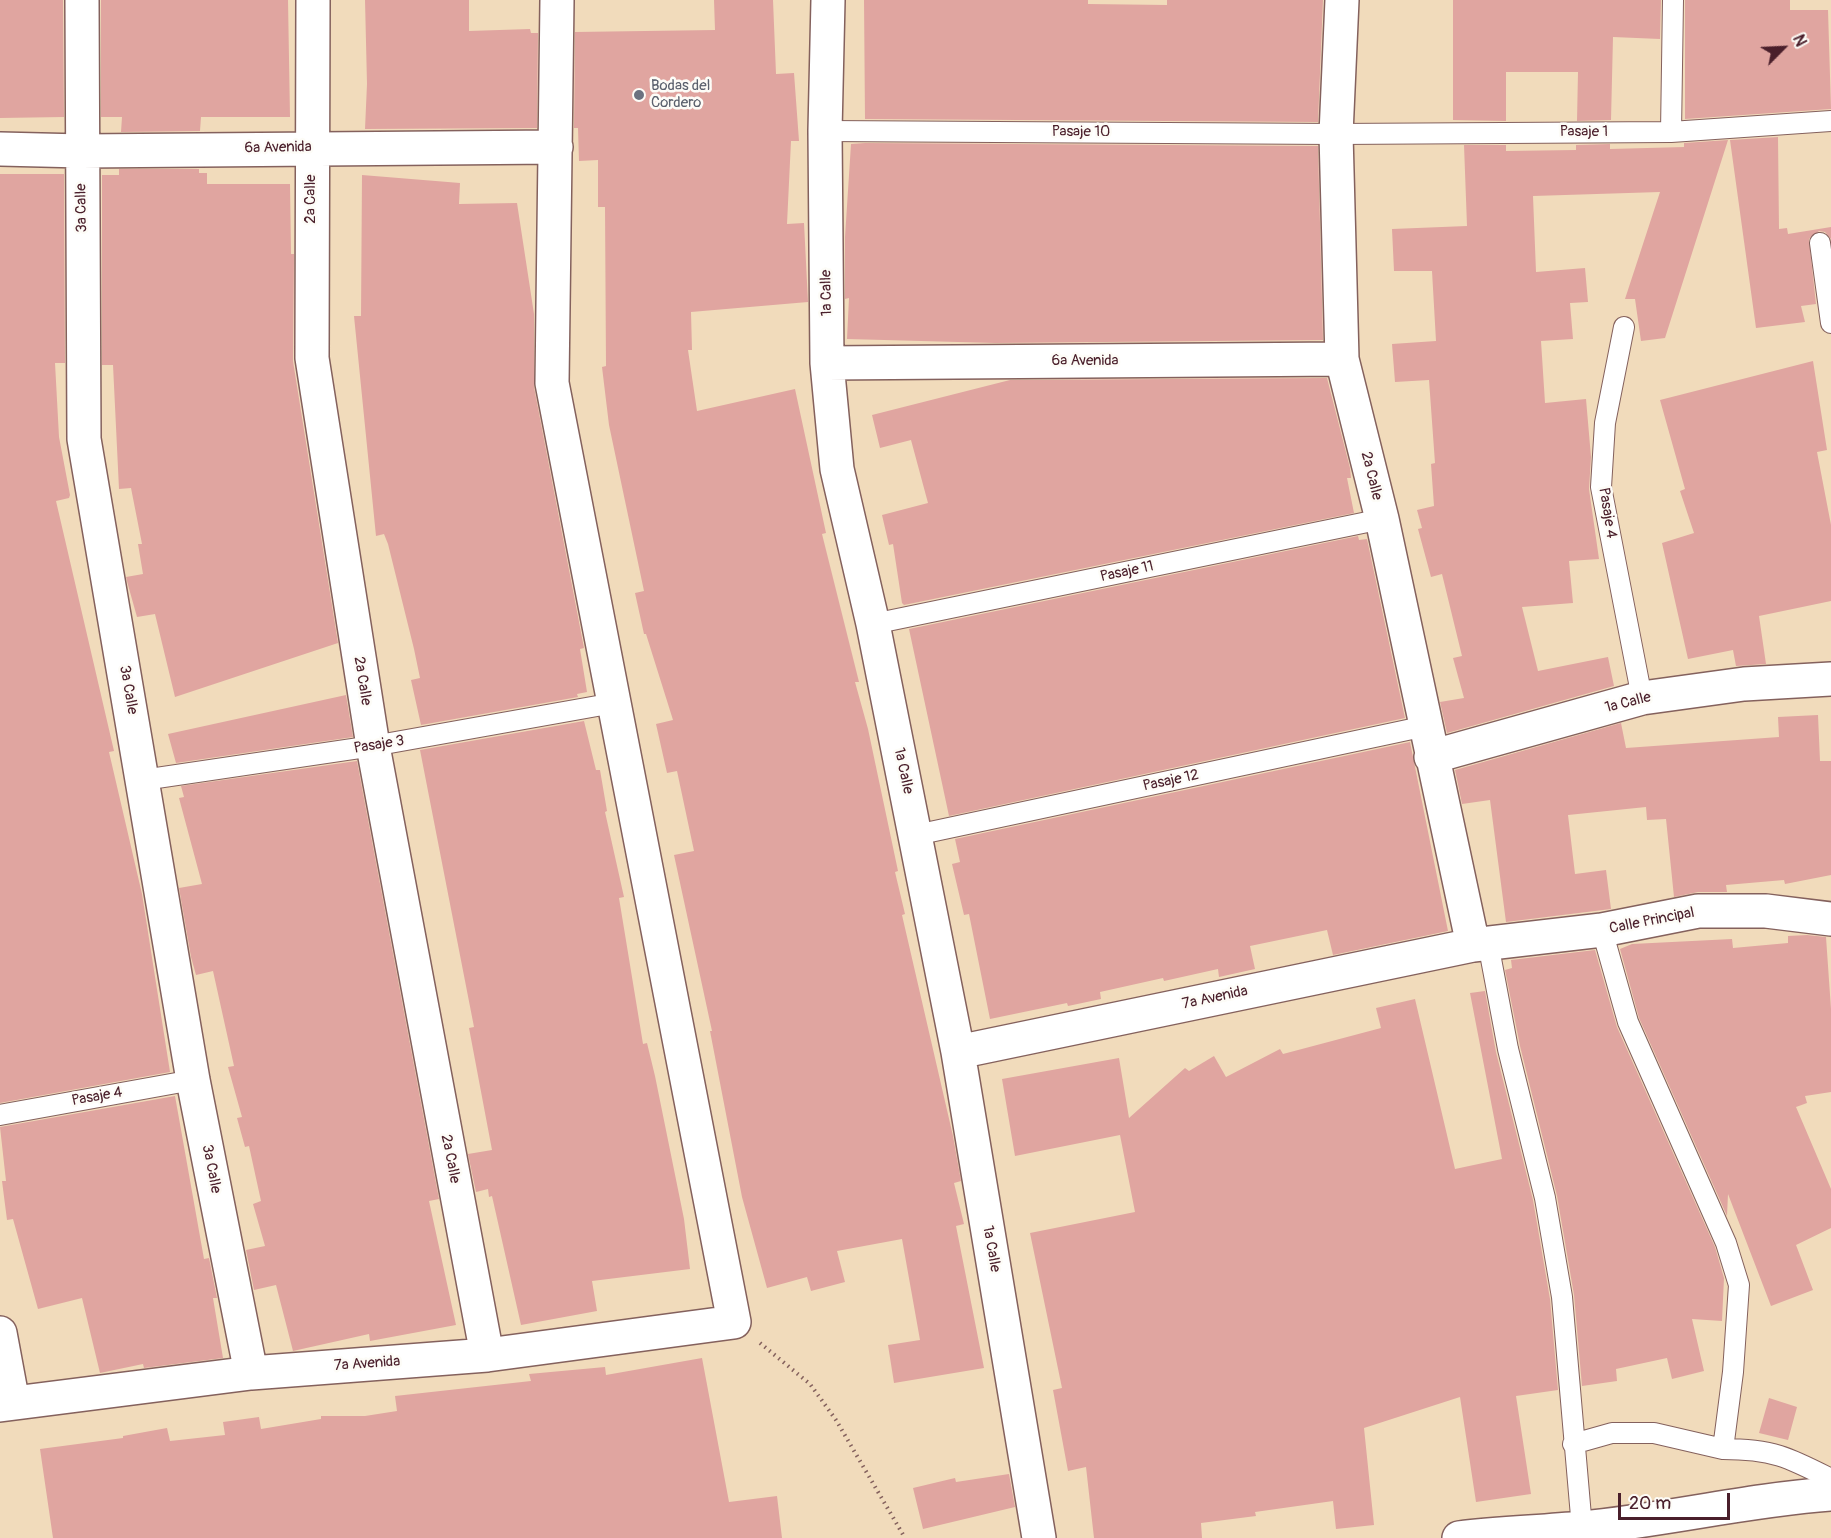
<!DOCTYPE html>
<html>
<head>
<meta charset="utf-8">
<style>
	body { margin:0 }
	#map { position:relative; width:1831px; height:1538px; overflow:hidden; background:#f1dbbb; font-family:Pangolin,sans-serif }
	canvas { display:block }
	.north { position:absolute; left:1753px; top:18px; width:60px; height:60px; -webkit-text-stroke:4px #fdfcf7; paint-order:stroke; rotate:66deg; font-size:16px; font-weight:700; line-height:24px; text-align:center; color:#4a1f2b }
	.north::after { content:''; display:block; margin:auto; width:21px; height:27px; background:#4a1f2b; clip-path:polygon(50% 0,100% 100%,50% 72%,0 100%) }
	.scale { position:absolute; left:1618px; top:1493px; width:112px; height:27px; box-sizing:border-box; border:3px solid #4a1f2b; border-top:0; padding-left:8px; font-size:18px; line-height:21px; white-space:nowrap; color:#4a1f2b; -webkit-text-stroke:4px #fdfcf7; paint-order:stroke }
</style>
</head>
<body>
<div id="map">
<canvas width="1831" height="1538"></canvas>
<div class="north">N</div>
<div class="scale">20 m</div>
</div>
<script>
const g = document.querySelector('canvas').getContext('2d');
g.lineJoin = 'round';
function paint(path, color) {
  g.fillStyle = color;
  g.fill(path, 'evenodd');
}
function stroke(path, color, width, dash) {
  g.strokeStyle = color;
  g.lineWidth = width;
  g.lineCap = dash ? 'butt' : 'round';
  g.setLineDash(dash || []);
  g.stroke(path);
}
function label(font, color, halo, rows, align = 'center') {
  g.font = font + ' Pangolin,sans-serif';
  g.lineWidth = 5;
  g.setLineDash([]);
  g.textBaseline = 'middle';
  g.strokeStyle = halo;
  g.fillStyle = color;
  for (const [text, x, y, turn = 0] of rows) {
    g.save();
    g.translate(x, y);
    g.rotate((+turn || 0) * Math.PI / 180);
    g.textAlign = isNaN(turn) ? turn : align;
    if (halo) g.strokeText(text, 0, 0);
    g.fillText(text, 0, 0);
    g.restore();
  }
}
paint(new Path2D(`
	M0,0h63l1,117 -64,1z
	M101,0h187l2,117h-89l-1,14 -79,1 1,-15h-21z
	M365,0h104v31l61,-2 1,4h7l-1,95 -172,1 2,-45z
	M714,0h59l3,74 18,-1 5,68h-8l-4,83 17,-1 4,79 -117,10 1,38h-4l9,61 98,-22 31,144 -4,1 37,148h-4l13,47 30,142 -3,1 10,42 -3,1 51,221 8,45 -7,2 10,41 -8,2 28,142 -90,15 -6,-38 32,-5 -18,-101 -65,12 8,31 -34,9 -4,-14 -40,11 -25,-91 -32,-166h2l-38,-176 20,-4 -17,-80 -10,2 -11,-49 17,-4 -27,-86h-2l-9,-41 9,-2 -35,-166 -7,-58 4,-1 -1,-159h-7v-47l-19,1 -1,-33h-4l1,-96 140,-2z
	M864,0h224v4l79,1v-5h156l-5,122 -453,-3z
	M1453,0h208l-1,39 -47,-2 -2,83 -34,1 1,-49h-72v49l-53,-1z
	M1685,0h105v10h38l3,99 -146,10z
	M1778,137l1,92 8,-1 1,6 43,-7v12l-6,-7 -6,-1 -10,8 7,65 -15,2 4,16 -49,6 -26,-188z
	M1728,140l-63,198 -24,3 -6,-42h-10l35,-107 -127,4 3,76 49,-4 3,34 -18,1 3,36 -32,2 4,62 41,-4 5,58 -2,32 10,70 -30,2 4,42 -51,4 16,64 70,-14 6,29 -167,47 -7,-31 24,-4 -11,-40 9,-2 -20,-82 -11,3 -13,-48 4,-1 -5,-18 17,-4 -3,-42 4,-1 -6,-83 -34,2 -3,-38 44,-3 -4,-70h-38l-2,-42 75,-3 -3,-81h42v6l70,-1v-5l34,-1v5l74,-2v-4z
	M865,143l453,3 5,194 -328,3 -148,-4 2,-41 -4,1v-62l6,-93z
	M119,169h80v4h8v11h83l1,70h3l-1,107 45,282 -163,54 -20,-83 -18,3 -9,-32 -2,-8 17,-3 -5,-30h4l-11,-56 -12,1 -6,-124h-11v-190h17z
	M0,174h64l1,189h-10l4,74 11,58 -1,3 -13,3 58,250 -5,1 33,142 28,178 -170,31z
	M362,175l98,8 -1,21 58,-1 17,111v73l50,261 -4,1 7,43 -10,2 1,3 -157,28 -10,-45 9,-2 -6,-29 -26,-105 -4,-10 -8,2 -22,-220h7z
	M1813,361l14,89 -10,2 14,73v76l-72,15 7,48 -30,2 -3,-16 -45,9 -26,-116 32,-10 -14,-42 5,-2 -25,-89z
	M1327,378l23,90 1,10h-4l7,35 -450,92 -2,-2 -9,-59 -4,1 -7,-30 46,-12 -17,-63 -31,8 -8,-33 138,-35z
	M1358,536l1,4 8,-1 38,179 -456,98 -40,-187z
	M346,695l7,42 -177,26 -8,-29z
	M1818,715l2,46h11v114l-46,9 -1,-4 -58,5 1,7h-29l-24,5 -8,-78 -19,1 -1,-13 -78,8 7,59 31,-4 5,39 -105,13 -16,-122 -28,4 -7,-34 166,-47 5,25 153,-11 -1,-20z
	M584,721l12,49h4l7,41 -2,1 19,85 -5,1 24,146 4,-1 8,33 29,143 6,50 -98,12 5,30 -76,14 -29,-129 -3,1 -1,-8 -12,3 -8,-38 24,-4 -23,-122 5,-1 -54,-277z
	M1410,742l38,189 -115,24 -6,-25 -77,16 5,23 -36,8 -1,-8 -54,12 -1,-3 -63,14 1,7 -33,7 -1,-3 -77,16 -21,-105 -5,1 -12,-51 8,-2 -5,-23z
	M357,761l82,438 -10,2 27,124 -86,16 -1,-7 -76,17 -17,-66 -22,5 -8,-40 19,-4 -12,-42 8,-3 -12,-55 -4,1 -8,-29 5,-1 -14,-50 6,-1 -21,-95 -17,4 -5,-18 -12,-69 23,-4 -23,-86 5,-1 -3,-11z
	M1807,935l19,2 5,72v83l-26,4 2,7 -11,4 35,82v39l-35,17 17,45 -42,16 -43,-112 -1,22 -88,-198 -19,-69 12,-5 100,-5 1,9 55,-5v-7z
	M1595,950l22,77 98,220 9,31 -2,43 -30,-2 12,52 -32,8 -5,-21 -51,11 1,12 -35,5 -8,-91 -17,-99 -37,-150 -15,-76 7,-2 -1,-8z
	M1485,991l11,61 37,148 17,99 8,91 -42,6 15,98 -55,8 -16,-105 -96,31 10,97 -38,4 -3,-28 -78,11 1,4 -55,7 1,15h-108l-8,-71 -18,4 -15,-81 9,-2 -32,-155 105,-21 -15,-77 -105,21 -13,-77 117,-21 10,60 56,-50 4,3 25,-15 12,21 54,-28 3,5 98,-26 -5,-20 39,-9 40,170 47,-10 -32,-166z
	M175,1096l29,163 5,-1 8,40h-4l10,60 -79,10 -1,-4 -43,9 -18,-75 -44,11 -25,-90 -6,1 -5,-39h4l-6,-54z
	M702,1358l27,144 48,-6 5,42h-729l-13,-89 83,-11v-2l44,-8 3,13 55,-6 -2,-13 36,-5 2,12 60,-10v-3h44l32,-5 -2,-15 136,-15 -2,-7 76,-7 1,8z
	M1769,1398l28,9 -9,33 -29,-7z
	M1009,1474l6,33 -92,22 -10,-41 42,-10 1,4z`), '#e0a5a0');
const service = new Path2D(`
	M825,131l511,3 335,-2 160,-11
	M1671,132l2,-132
	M1820,243l11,80
	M1624,327l-19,96 -4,64 41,211
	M873,624l509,-105
	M143,780l230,-34 241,-43
	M916,835l510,-109
	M1602,930l26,92 98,221 13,42 -6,87 -10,77c49,0 65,8 108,30
	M1488,943l20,106 37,149 17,99 20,231
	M0,1115l193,-35
	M1573,1444l39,-11h42l69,16`);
const minor = new Path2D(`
	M82,0l2,439 109,641 58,293
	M313,0l-1,358 61,388 114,609
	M828,0l-3,131 2,232 10,106 36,155 85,428 81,486
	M1342,0l-6,134 6,225 40,160 91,426
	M0,149l82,2 474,-4
	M827,363l515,-4
	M1431,757l211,-59 102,-14 87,-5
	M958,1052l515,-107 129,-15 96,-19h68l65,8
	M0,1333l13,70
	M0,1405l251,-32 236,-18 247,-33 -182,-939 5,-383
	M1459,1538c41,-5 82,-6 123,-10 84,-8 165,-28 249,-34`);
stroke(service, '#84615d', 22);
stroke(minor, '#84615d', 36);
stroke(new Path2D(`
	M760,1343l50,41 26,36 69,118`), '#84615d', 4, [1.5, 4.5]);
stroke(service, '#fff', 20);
stroke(minor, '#fff', 33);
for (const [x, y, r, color] of [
	[639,95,6,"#6b7280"]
]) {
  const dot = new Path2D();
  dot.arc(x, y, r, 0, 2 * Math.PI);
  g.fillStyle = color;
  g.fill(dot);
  stroke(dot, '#fdfcf7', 2);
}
label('15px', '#5b616d', '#fdfcf7', [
	["Bodas del",651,86],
	["Cordero",651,103]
], 'left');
label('15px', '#4a1f2b', '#fdfcf7', [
	["Pasaje 10",1081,132],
	["Pasaje 1",1584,132],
	["6a Avenida",278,148,-1],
	["2a Calle",311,199,-90],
	["3a Calle",82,208,-91],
	["1a Calle",827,293,-91],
	["6a Avenida",1085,361],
	["2a Calle",1371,476,76],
	["Pasaje 4",1607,513,81],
	["Pasaje 11",1127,572,-12],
	["2a Calle",362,681,81],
	["3a Calle",128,690,80],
	["1a Calle",1628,703,-14],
	["Pasaje 3",379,745,-9],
	["1a Calle",903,771,78],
	["Pasaje 12",1171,781,-12],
	["Calle Principal",1652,921,-11],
	["7a Avenida",1215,998,-12],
	["Pasaje 4",97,1097,-10],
	["2a Calle",450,1159,79],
	["3a Calle",211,1169,79],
	["1a Calle",991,1249,80],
	["7a Avenida",367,1364,-4]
]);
</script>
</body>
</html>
